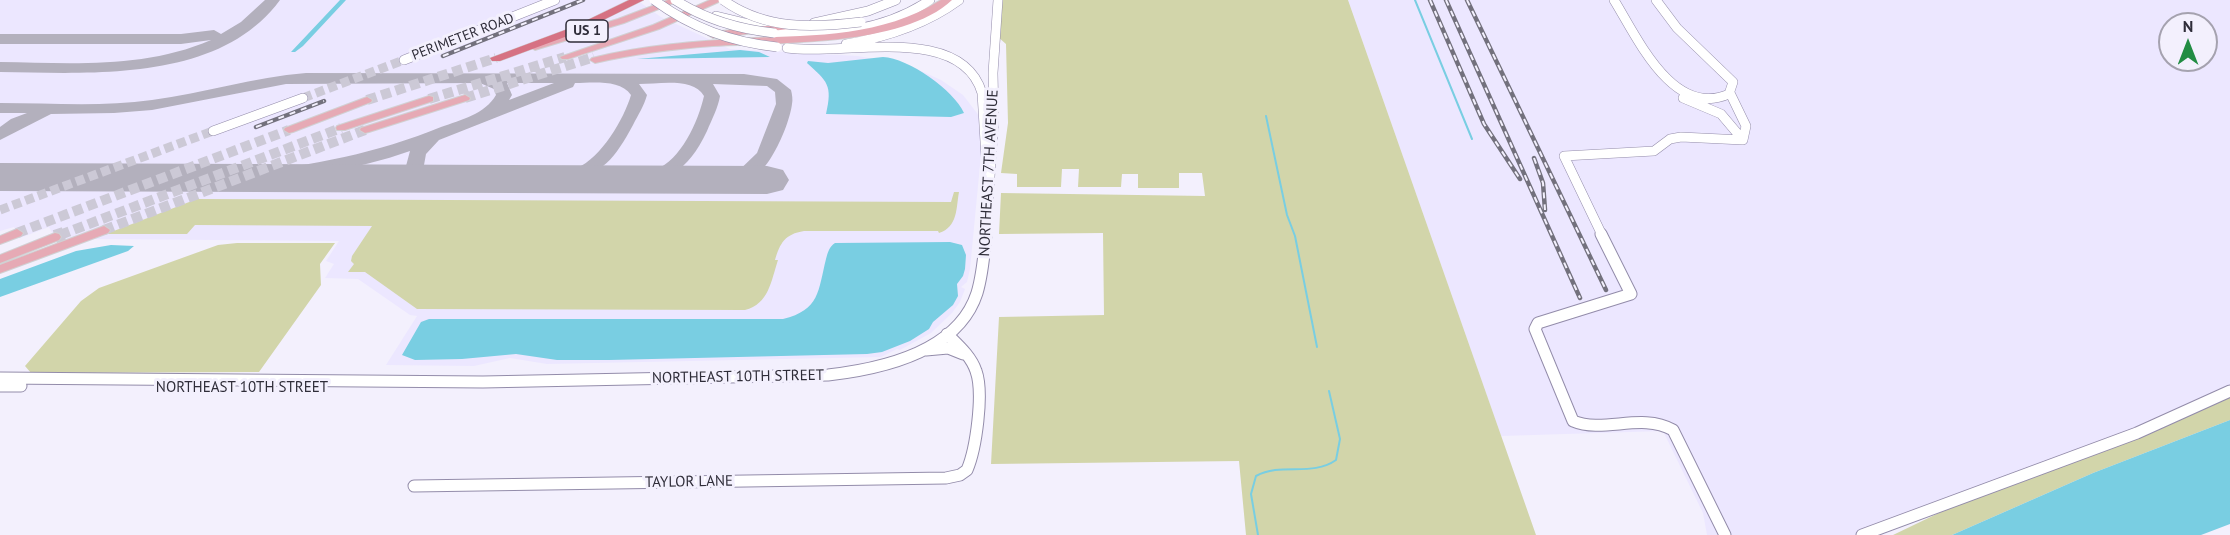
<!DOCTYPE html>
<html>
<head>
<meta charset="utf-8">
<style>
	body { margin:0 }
	#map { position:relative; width:2230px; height:535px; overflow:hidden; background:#f3f0fd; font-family:"PT Sans",sans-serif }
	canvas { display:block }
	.north { position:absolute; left:2158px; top:12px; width:60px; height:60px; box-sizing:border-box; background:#f3f0fd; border:2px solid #a5a2af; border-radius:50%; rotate:0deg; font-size:16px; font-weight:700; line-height:24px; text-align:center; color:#2f2d39 }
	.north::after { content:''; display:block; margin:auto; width:21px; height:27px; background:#228c43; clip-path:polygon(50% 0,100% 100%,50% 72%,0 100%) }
</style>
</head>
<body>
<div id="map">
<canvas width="2230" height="535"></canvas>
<div class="north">N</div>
</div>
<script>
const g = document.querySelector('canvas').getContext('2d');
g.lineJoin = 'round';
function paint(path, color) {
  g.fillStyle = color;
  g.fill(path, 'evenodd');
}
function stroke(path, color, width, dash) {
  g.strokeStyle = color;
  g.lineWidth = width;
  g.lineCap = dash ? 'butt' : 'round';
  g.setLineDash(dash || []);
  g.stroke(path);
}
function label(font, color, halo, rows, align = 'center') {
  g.font = font + ' "PT Sans",sans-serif';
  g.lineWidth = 6;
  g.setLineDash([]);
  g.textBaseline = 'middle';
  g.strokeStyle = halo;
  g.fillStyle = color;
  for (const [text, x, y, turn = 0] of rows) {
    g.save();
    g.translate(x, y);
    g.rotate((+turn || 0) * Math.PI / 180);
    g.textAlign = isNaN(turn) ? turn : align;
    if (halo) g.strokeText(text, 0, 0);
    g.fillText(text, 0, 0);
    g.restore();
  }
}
paint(new Path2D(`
	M0,0h637l24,17 69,32 128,7 52,10 31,14 22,15 17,22 3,17 -13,135 -3,13 -6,5 4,2 -5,13 -8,11 -21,20 -31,17 -3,-1 -16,8 -334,7 -37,-6 -36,8 -88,-1 31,-49 -7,-1 -52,-36 -33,-1 9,-14 -8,-3 13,-20 -247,-2 14,-5 -3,-6 -45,16 -9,-17 -29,11 -6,-11 -14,4z
	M1348,0h882v397l-349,138h-174l-4,-22 -40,-82 -162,5zM2170,24h36v36h-36z`), '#ece7ff');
paint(new Path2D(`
	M1001,0h347l188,535h-290l-7,-74 -248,3 8,-147 105,-2 -1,-82 -104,1 2,-41 204,3 -3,-23h-23v15h-41v-14h-16l-1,13h-43l1,-18h-17l-1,18h-44v-13l-16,-1 7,-50 -2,-79 -8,-7z
	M954,192h5c-3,16 -1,35 -20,41l-1,-2h-134c-19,3 -24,12 -29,29h3c-7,21 -9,44 -33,50l-328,-1 -52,-37h-17l6,-8 -3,-3 1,-5 20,-30 -177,-1 -8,9h-81l91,-35 754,3z
	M237,243h98l-15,21 1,21 -62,87 -228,1 -6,-7 56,-65 18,-13 119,-43z
	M2230,397v23l-137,53 -141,62h-59l75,-36 155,-58z`), '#d2d5aa');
paint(new Path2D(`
	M340,0h6l-43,46 -8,6h-4z
	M740,50l19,2 11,5 -133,2z
	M883,57c25,1 71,33 81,56l-13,4 -125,-3c7,-29 1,-33 -19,-51l1,-2 20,2z
	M950,242l12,3 4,10 -1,14 -2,7 -6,8 1,12 -5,9 -20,17 -4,7 -19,12 -28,11 -15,2 -258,6h-52l-41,-6 -54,5 -47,1 -13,-5 19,-33 8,-3h354c37,-9 35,-28 43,-60 2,-7 3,-12 9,-16z
	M111,245l23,1 -6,5 -128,46v-18l76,-28z
	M2230,420v104l-29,11h-249l141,-62z`), '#79cee2');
stroke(new Path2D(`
	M1415,0l57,139
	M1266,116l21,99 8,21 22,111
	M1258,535l-7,-41 5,-18c26,-14 56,1 80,-16l4,-21 -11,-48`), '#79cee2', 2);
paint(new Path2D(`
	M265,0h15c-61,83 -189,73 -280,72v-10c71,1 144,7 211,-22l-30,4h-181v-10h181l33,-4 7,4 20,-12z
	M306,73l438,1 33,5 14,11c1,4 2,10 1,14 -3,24 -30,88 -60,80l-3,-4 28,-27 19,-49 -1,-12 -8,-6 -54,-2 7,12c-2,12 -8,23 -13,35 -20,42 -39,50 -84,55l-6,-2 -3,-4 3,-4c12,-3 26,-2 38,-6 26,-10 43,-48 49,-74 -11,-19 -45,-12 -65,-12l8,11c-3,11 -9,20 -14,30 -18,33 -30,50 -69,57 -10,2 -19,3 -28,1l-3,-4 3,-4c13,-3 28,-2 41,-7 24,-10 47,-49 54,-73 -11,-16 -39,-12 -56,-12l-2,4 -134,53 -13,14 -2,11 4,5 26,5 3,4 -3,4 -6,2 -32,-7 -10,-12 4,-15c-54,19 -110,27 -166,33l-6,-2 -3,-4 3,-4 6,-2c69,-6 133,-19 197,-45 20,-7 44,-13 55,-32l-2,-6 -14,-6 -194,1 -134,26 -38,3 -63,1 -51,26v-13l11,-8 16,-6h-27v-10c51,0 102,4 152,-3 52,-7 102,-23 154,-27zM507,83h47l-45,17 3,-5z
	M0,172l15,1 3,4 -3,4 -15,1z`), '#b3b0bd');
paint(new Path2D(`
	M0,163l767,3 16,4 6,10 -6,10 -16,4 -767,-3z`), '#b3b0bd');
stroke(new Path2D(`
	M303,98l101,-38
	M0,210l213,-79`), '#ccc9d6', 9, [9, 4.5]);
stroke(new Path2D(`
	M465,98l129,-41
	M429,99l136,-42
	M367,100l129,-42
	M104,230l261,-100
	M17,233l272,-103
	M60,235l281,-107`), '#ccc9d6', 10, [10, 5]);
stroke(new Path2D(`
	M55,237l9,-3`), '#ccc9d6', 14, [14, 7]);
const minorFar1 = new Path2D(`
	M1614,0c23,37 59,119 115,94l4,-12 -56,-54 -21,-28
	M716,16l29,7 33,2
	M814,23l54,-12 28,-11
	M774,33c56,2 109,-1 156,-33
	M846,44c41,-7 79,-19 113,-44
	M787,48c57,8 174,-25 195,45l5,81
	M404,60l151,-60
	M1730,93l16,33 -3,14
	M1683,98l38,16 22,26
	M213,131l90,-33
	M986,235l8,-117 -1,-45 5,-73
	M1602,235l-38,-79 90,-5 16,-12 11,-2 62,3`);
const minor = new Path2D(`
	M1601,234l30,60 -93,29 -3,6 38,92c31,13 68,-9 100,9l52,105
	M926,350l22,-2 15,6
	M0,378l483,4 345,-7c53,-6 130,-23 149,-82 6,-20 7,-39 9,-59
	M0,386h21
	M414,486l532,-8 14,-3 7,-5c9,-21 17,-77 9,-99 -5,-15 -18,-26 -29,-37
	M1862,535l275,-102 93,-42`);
const major = new Path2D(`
	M668,0h13l-57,23 -86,26 -3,1 -5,-3 2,-2 86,-26z
	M710,0h13l-64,29 -91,30h-6l-2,-2 93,-32z
	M941,0h11c-50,47 -174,42 -239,46 -40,3 -79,8 -118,17l-5,-3 2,-2c52,-13 105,-17 158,-20 69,-3 130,-1 191,-38z
	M794,23l3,1v4l-84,10 -5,-3 5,-3z
	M465,95l5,3 -1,2 -100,32 -4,1 -5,-3 1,-2z
	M429,96l4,1v4l-88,29h-8l-1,-2 1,-2z
	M367,97l5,3 -1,2 -78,30 -4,1 -5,-3 1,-2z
	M104,226l6,4 -2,3 -108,40v-8z
	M17,229l6,4 -2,3 -21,8v-8z
	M55,233l4,1 2,3 -2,3 -59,23v-8z`);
const highway = new Path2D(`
	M629,0h15l-63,31 -81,30h-8l-2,-3 83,-31z`);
stroke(minorFar1, '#938caa', 10);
stroke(minor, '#938caa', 13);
stroke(major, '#d1d1d3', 2);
stroke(highway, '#d1d1d3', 1);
stroke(minorFar1, '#fff', 9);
stroke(minor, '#fff', 11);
paint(major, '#e6aab5');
paint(highway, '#d67283');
const rail = new Path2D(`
	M1430,0l54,124 36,55
	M1446,0l134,298
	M1467,0l139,290
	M443,56l140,-56
	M256,127l68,-26
	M1534,158l9,25 2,27`);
stroke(rail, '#73717d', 4.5);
stroke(rail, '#f3f0fd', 2, [6]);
const minorBridge = new Path2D(`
	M654,0c38,28 77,42 123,47
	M675,0c31,20 63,29 99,33
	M723,0c42,30 89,28 138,22`);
stroke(minorBridge, '#938caa', 10, []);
stroke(minorBridge, '#fff', 9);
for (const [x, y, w] of [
	[587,31,42]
]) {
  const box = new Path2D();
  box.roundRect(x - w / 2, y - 11, w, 22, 4.5);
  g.fillStyle = '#f3f0fd';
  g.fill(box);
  stroke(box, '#2f2d39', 1.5);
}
label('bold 14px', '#2f2d39', null, [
	["US 1",587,31]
]);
label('14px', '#2f2d39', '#f3f0fd', [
	["PERIMETER ROAD",463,37,-21]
]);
label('15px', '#2f2d39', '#f3f0fd', [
	["NORTHEAST 7TH AVENUE",989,173,-87],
	["NORTHEAST 10TH STREET",738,377,-1],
	["NORTHEAST 10TH STREET",242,388],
	["TAYLOR LANE",689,482,-1]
]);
</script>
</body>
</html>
